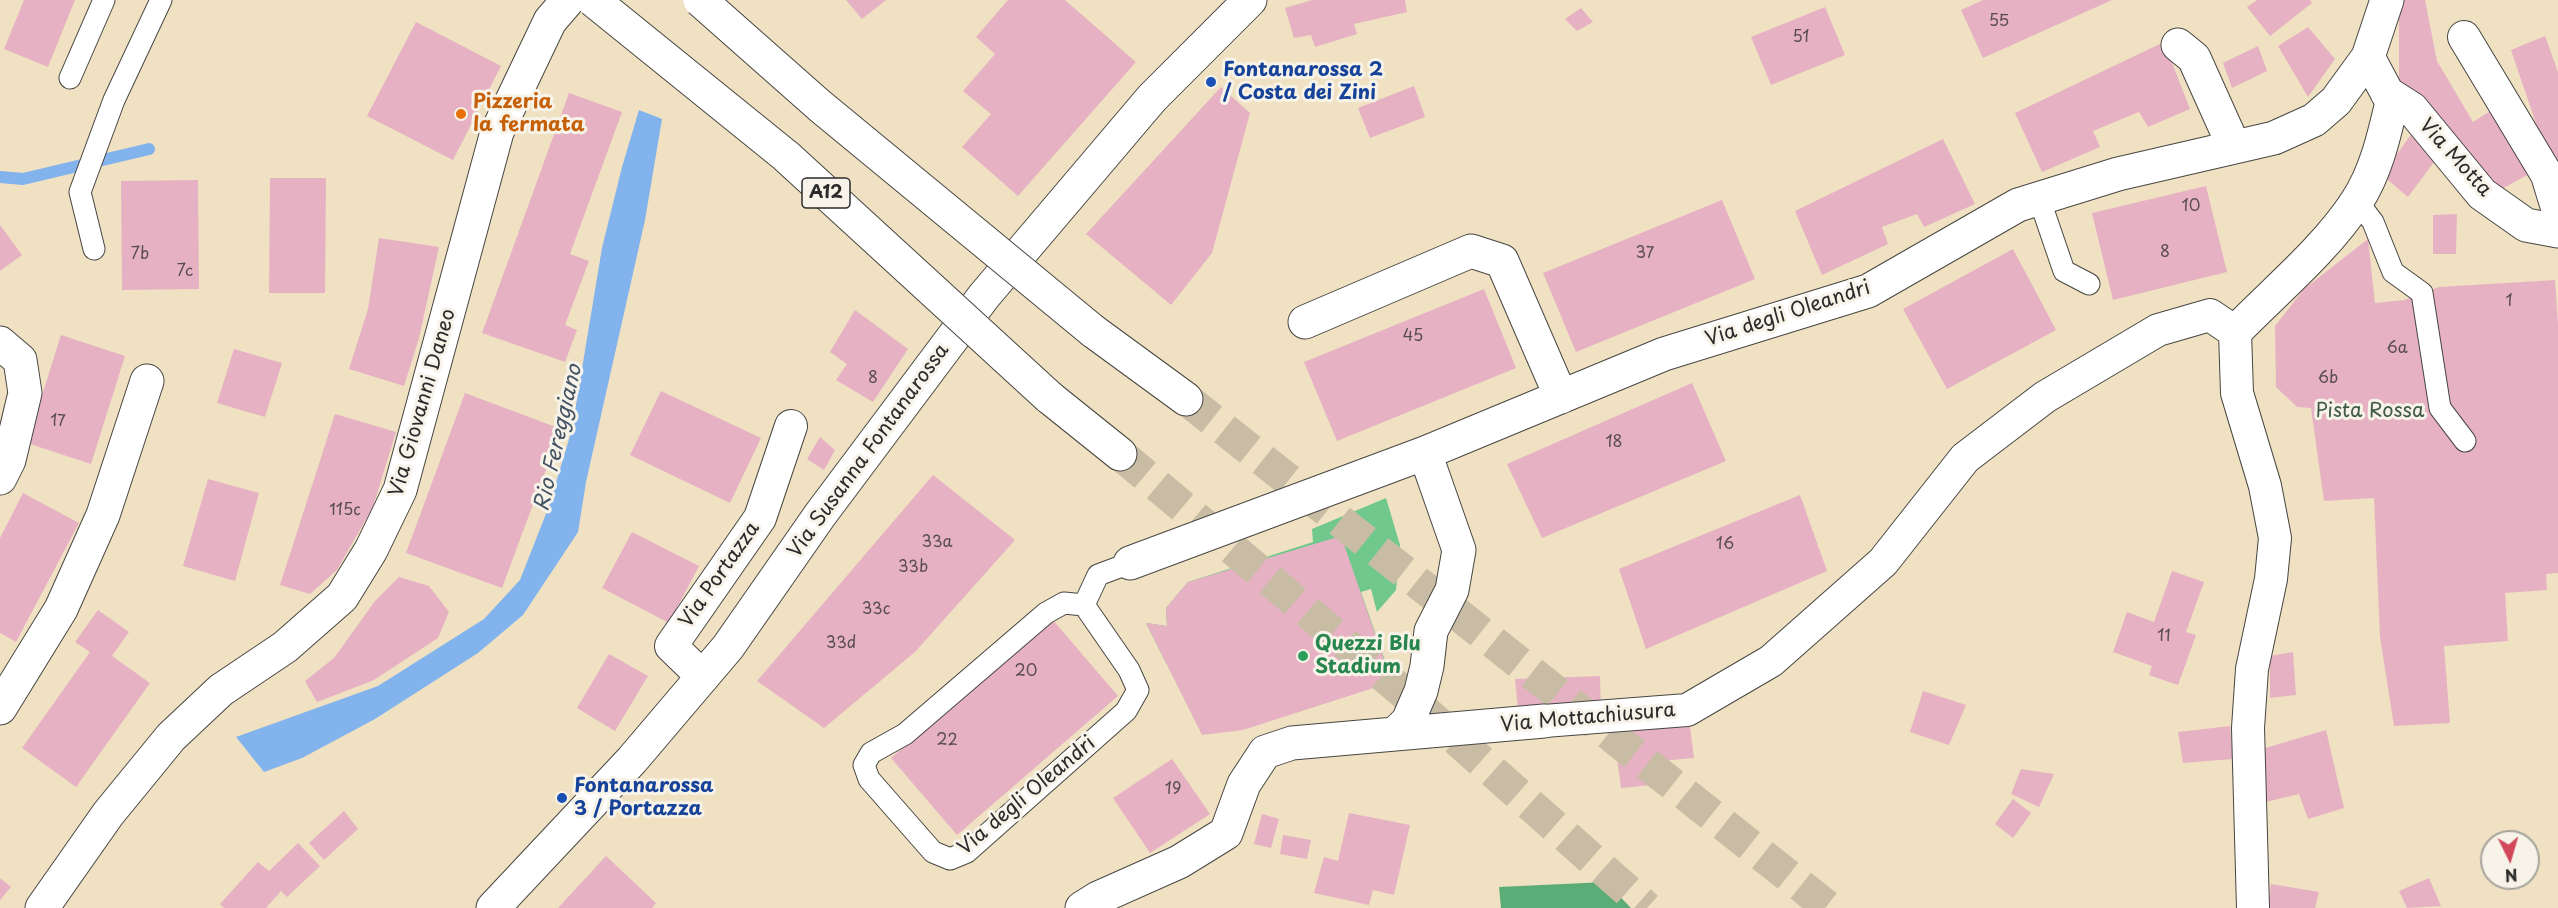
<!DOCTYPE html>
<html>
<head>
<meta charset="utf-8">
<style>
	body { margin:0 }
	#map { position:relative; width:2558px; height:908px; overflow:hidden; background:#efe1c2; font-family:"Playpen Sans",sans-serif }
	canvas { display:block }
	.north { position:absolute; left:2480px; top:830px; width:60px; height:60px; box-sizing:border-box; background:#f7f3e8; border:2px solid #a5a39c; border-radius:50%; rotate:175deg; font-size:16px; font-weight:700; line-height:24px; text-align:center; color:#2b2b2b }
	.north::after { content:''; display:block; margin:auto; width:21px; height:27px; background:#d1495b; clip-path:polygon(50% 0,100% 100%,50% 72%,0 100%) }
</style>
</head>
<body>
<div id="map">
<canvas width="2558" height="908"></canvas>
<div class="north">N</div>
</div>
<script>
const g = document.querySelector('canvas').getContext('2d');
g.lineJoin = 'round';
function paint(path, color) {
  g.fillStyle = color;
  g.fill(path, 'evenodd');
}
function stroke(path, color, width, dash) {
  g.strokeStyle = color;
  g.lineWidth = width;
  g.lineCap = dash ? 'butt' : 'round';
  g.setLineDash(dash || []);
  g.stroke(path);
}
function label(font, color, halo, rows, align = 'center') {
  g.font = font + ' "Playpen Sans",sans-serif';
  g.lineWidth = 6;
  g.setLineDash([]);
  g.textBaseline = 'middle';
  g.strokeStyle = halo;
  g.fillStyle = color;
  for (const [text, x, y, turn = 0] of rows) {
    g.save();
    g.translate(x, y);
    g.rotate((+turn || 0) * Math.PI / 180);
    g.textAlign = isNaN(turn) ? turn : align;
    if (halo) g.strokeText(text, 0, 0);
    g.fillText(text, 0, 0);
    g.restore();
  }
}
paint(new Path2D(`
	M1386,498l14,47 -4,45 -19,22 -6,-23 -10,3 29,83 -144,45 -80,-57 -20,-40 21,3 -1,-18 22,-26 125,-40 -1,-13z`), '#70c88d');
paint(new Path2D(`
	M1606,882l25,26h-130l-2,-21z`), '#5cac78');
paint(new Path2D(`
	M639,110l23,9 -17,101 -59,262 -8,50 -55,83 -45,38 -103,66 -73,39 -38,14 -28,-35 142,-51 106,-67 36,-39 29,-74 23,-77 30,-181 20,-81z`), '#82b3ed');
stroke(new Path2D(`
	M0,177l23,2 126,-30`), '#82b3ed', 12);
paint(new Path2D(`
	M24,0h51l-27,67 -44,-18z
	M846,0h40l-24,19z
	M1008,0h57l71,62 -118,134 -56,-49 29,-33 -28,-23 32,-37 -19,-17z
	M1312,0h93l2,12 -53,12 3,10 -42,13 -4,-12 -17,3 -9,-30z
	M1983,0h129l-129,58 -22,-48z
	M2257,0h53l2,3 -42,33 -23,-29z
	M2399,0h26l12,61 36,61 25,-16 33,67 -31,17 -87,-86 -14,-25z
	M1825,7l20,48 -74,30 -20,-48z
	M1581,8l12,14 -16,9 -12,-12z
	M416,22l85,44 -48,94 -86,-44z
	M2308,27l27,32 -27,38 -30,-51z
	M2545,36l13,36v116l-47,-138z
	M2164,42l26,67 -42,18 -9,-15 -46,19 7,16 -58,25 -27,-59z
	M2258,46l9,25 -35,17 -9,-25z
	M1414,86l11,31 -55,21 -12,-30z
	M1221,87l29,26 -38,140 -41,52 -85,-71z
	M569,93l53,19 -52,142 19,7 -24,64 12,5 -12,32 -83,-29z
	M2415,129l25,25 -32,43 -26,-22z
	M1943,139l32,65 -51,23 -7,-13 -35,13 6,17 -66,31 -27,-64z
	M270,178h56l-1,115h-56z
	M198,180l1,109 -77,1 -1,-109z
	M2206,186l21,86 -114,28 -21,-87z
	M1722,200l33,79 -179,73 -33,-79z
	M2457,214l-1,40h-23v-39z
	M0,225l22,30 -22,16z
	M379,238l60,9 -20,91 -15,48 -55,-17 19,-60z
	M2368,239l7,64 29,-3 35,-13 116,-7 3,45v248l-12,1 1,16 -42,3 3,48 -64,5 6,77 -56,3 -14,-89 -6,-139 -50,3 -13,-93 -14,-1 -21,-20 -1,-61 29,-37z
	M2013,249l43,81 -109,59 -44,-80z
	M1484,289l32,79 -179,73 -33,-79z
	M855,310l53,39 -35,53 -37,-22 11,-16 -17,-12z
	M61,335l64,21 -34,108 -64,-21z
	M234,349l48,14 -17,54 -48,-14z
	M1692,383l34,78 -184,77 -35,-74z
	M661,391l100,47 -31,65 -100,-48z
	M465,393l96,36 -59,159 -96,-35z
	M335,414l61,18 -23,75 -36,63 -27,24 -30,-9z
	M820,437l15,13 -11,20 -17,-11z
	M933,475l82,65 -100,112 -91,76 -67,-47z
	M208,479l51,14 -24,88 -52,-15z
	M23,493l56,30 -63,119 -16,-9v-95z
	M1800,495l27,76 -181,78 -27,-80z
	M632,532l67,34 -30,57 -67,-35z
	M1341,536l51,146 -149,48 -41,5 -56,-112 21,3 -1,-18 22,-26z
	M2172,571l32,11 -18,50 10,3 -18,50 -29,-10 3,-9 -39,-14 14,-40 27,10z
	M399,577l30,9 20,26 -11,26 -64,42 -57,22 -12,-21 29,-23 41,-57z
	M98,610l31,22 -17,24 38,27 -74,104 -54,-39 68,-96 -15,-10z
	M1052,619l66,77 -161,139 -66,-77z
	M2293,652l3,43 -26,3v-42z
	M609,654l39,22 -33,55 -38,-23z
	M1600,676l1,38 -82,5 -4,-40z
	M1923,691l43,14 -17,40 -39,-13z
	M2230,726l3,33 -50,4 -5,-31z
	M1690,727l4,31 -45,4 3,23 -31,3 -8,-59z
	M2326,730l18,78 -36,11 -9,-25 -33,8 -4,-53z
	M1172,759l38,55 -60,39 -37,-55z
	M2021,769l33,5 -15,33 -28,-13z
	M2013,799l18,14 -18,25 -18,-14z
	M344,811l14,18 -34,31 -15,-17z
	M1349,813l61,12 -16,70 -21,-5 -4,15 -55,-12 10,-36 14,4z
	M1262,814l17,5 -8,29 -17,-4z
	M1283,835l28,5 -4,19 -27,-5z
	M298,843l22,23 -33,31 -6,-6 -15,17h-42l-4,-4 38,-42 11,9z
	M606,856l50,47 -4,5h-94z
	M0,878l11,9 -11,13z
	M2429,878l12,28 -34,2 -8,-17z
	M2271,884l48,8 -4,16h-47z`), '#e6b2c3');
stroke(new Path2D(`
	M1186,399l643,509
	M1120,454l283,238 244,216`), '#c8bda4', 33, [33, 16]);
const service = new Path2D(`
	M70,78l34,-78
	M2039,198l25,73 25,13
	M2357,201l16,21 20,50 29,21 18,115 25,33
	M94,249l-14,-57 34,-92 47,-100
	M1064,603l20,2 45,65 9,20 -12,21 -159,141 -17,7 -17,-7 -64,-73 -5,-14 7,-12 34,-19 141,-121z
	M1084,605l14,-30 32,-12`);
const pedestrian = new Path2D(`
	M2464,37l83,138 11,36
	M703,677l-32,-31 89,-128 31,-92
	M1544,721l143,-11 84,-49 112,-99 82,-104 80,-61 113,-67 52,-15 25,17 2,61 28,93 10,52 -4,41 -19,90 -4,59 5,180`);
const minor = new Path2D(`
	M2178,45l16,13 40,89
	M2387,93l25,16 70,85 44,31 32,6
	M1305,322l166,-71 31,10 59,136
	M2235,332c40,-41 91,-83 122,-131 19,-29 27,-65 35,-99l-24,-45 19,-57
	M0,343l20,17 5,33 -16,67 -9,18
	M1130,563l295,-110 239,-99 204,-63 150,-86 100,-31 156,-36 40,-18 22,-19 32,-44
	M0,708l61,-99 42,-94 44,-134
	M1396,733l12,-12 13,-30 6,-25 4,-35 21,-41 7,-40 -34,-97
	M493,908l139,-148 96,-113 92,-132 164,-219 168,-198 98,-98
	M1082,908l16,-10 81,-36 47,-29 18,-49 21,-32 27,-9 252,-22`);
const tertiary = new Path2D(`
	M42,908l66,-94 63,-77 50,-47 64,-43 57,-50 29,-47 29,-60 97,-358 53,-111 18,-21`);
const motorway = new Path2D(`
	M1093,331l93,68
	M1049,397l71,57`);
stroke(service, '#484642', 23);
stroke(pedestrian, '#484642', 34);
stroke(minor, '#484642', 35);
stroke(tertiary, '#484642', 35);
stroke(motorway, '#484642', 35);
stroke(service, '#fff', 21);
stroke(pedestrian, '#fff', 32);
stroke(minor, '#fff', 33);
stroke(tertiary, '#fff', 33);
stroke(motorway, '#fff', 33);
const motorwayBridge = new Path2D(`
	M593,0l193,156 263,241
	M700,0l120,106 273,225`);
stroke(motorwayBridge, '#484642', 35, []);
stroke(motorwayBridge, '#fff', 33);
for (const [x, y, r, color] of [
	[1211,82,6,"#1a4fb4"],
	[461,114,6,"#e8710a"],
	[1303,656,6,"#2e9e5b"],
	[562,798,6,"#1a4fb4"]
]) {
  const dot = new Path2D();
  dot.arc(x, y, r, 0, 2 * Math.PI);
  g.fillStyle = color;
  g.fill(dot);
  stroke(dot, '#f7f3e8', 2);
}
label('16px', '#5a4d51', null, [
	["55",1999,22],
	["51",1801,38],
	["10",2191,207],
	["8",2165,253],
	["37",1645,254],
	["7b",140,255],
	["7c",185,272],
	["1",2509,302],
	["45",1413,337],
	["6a",2397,349],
	["8",873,379],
	["6b",2328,379],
	["17",58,422],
	["18",1614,443],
	["115c",345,511],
	["33a",937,543],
	["16",1725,545],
	["33b",913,568],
	["33c",876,610],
	["11",2164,637],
	["33d",841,644],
	["20",1026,672],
	["22",947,741],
	["19",1173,790]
]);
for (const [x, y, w] of [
	[826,193,48]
]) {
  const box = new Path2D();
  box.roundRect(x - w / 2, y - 15, w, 30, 4.5);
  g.fillStyle = '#f7f3e8';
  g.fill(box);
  stroke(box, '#2b2b2b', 1.5);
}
label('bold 18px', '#2b2b2b', null, [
	["A12",826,193]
]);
label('bold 20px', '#164399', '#f7f3e8', [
	["Fontanarossa 2",1223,70],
	["/ Costa dei Zini",1223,93],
	["Fontanarossa",574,786],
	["3 / Portazza",574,809]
], 'left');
label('bold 20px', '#c56008', '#f7f3e8', [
	["Pizzeria",473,102],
	["la fermata",473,125]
], 'left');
label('20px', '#2b2b2b', '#f7f3e8', [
	["Via Motta",2455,158,48],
	["Via degli Oleandri",1788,314,-18],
	["Via Giovanni Daneo",423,403,-74],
	["Via Susanna Fontanarossa",869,451,-54],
	["Via Portazza",720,575,-55],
	["Via Mottachiusura",1588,718,-5],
	["Via degli Oleandri",1027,796,-40]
]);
label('20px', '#405a48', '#f7f3e8', [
	["Pista Rossa",2370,411]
]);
label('bold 20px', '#27864d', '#f7f3e8', [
	["Quezzi Blu",1315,644],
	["Stadium",1315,667]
], 'left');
label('italic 21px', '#455465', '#f7f3e8', [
	["Rio Fereggiano",559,438,-77]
]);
</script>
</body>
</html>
